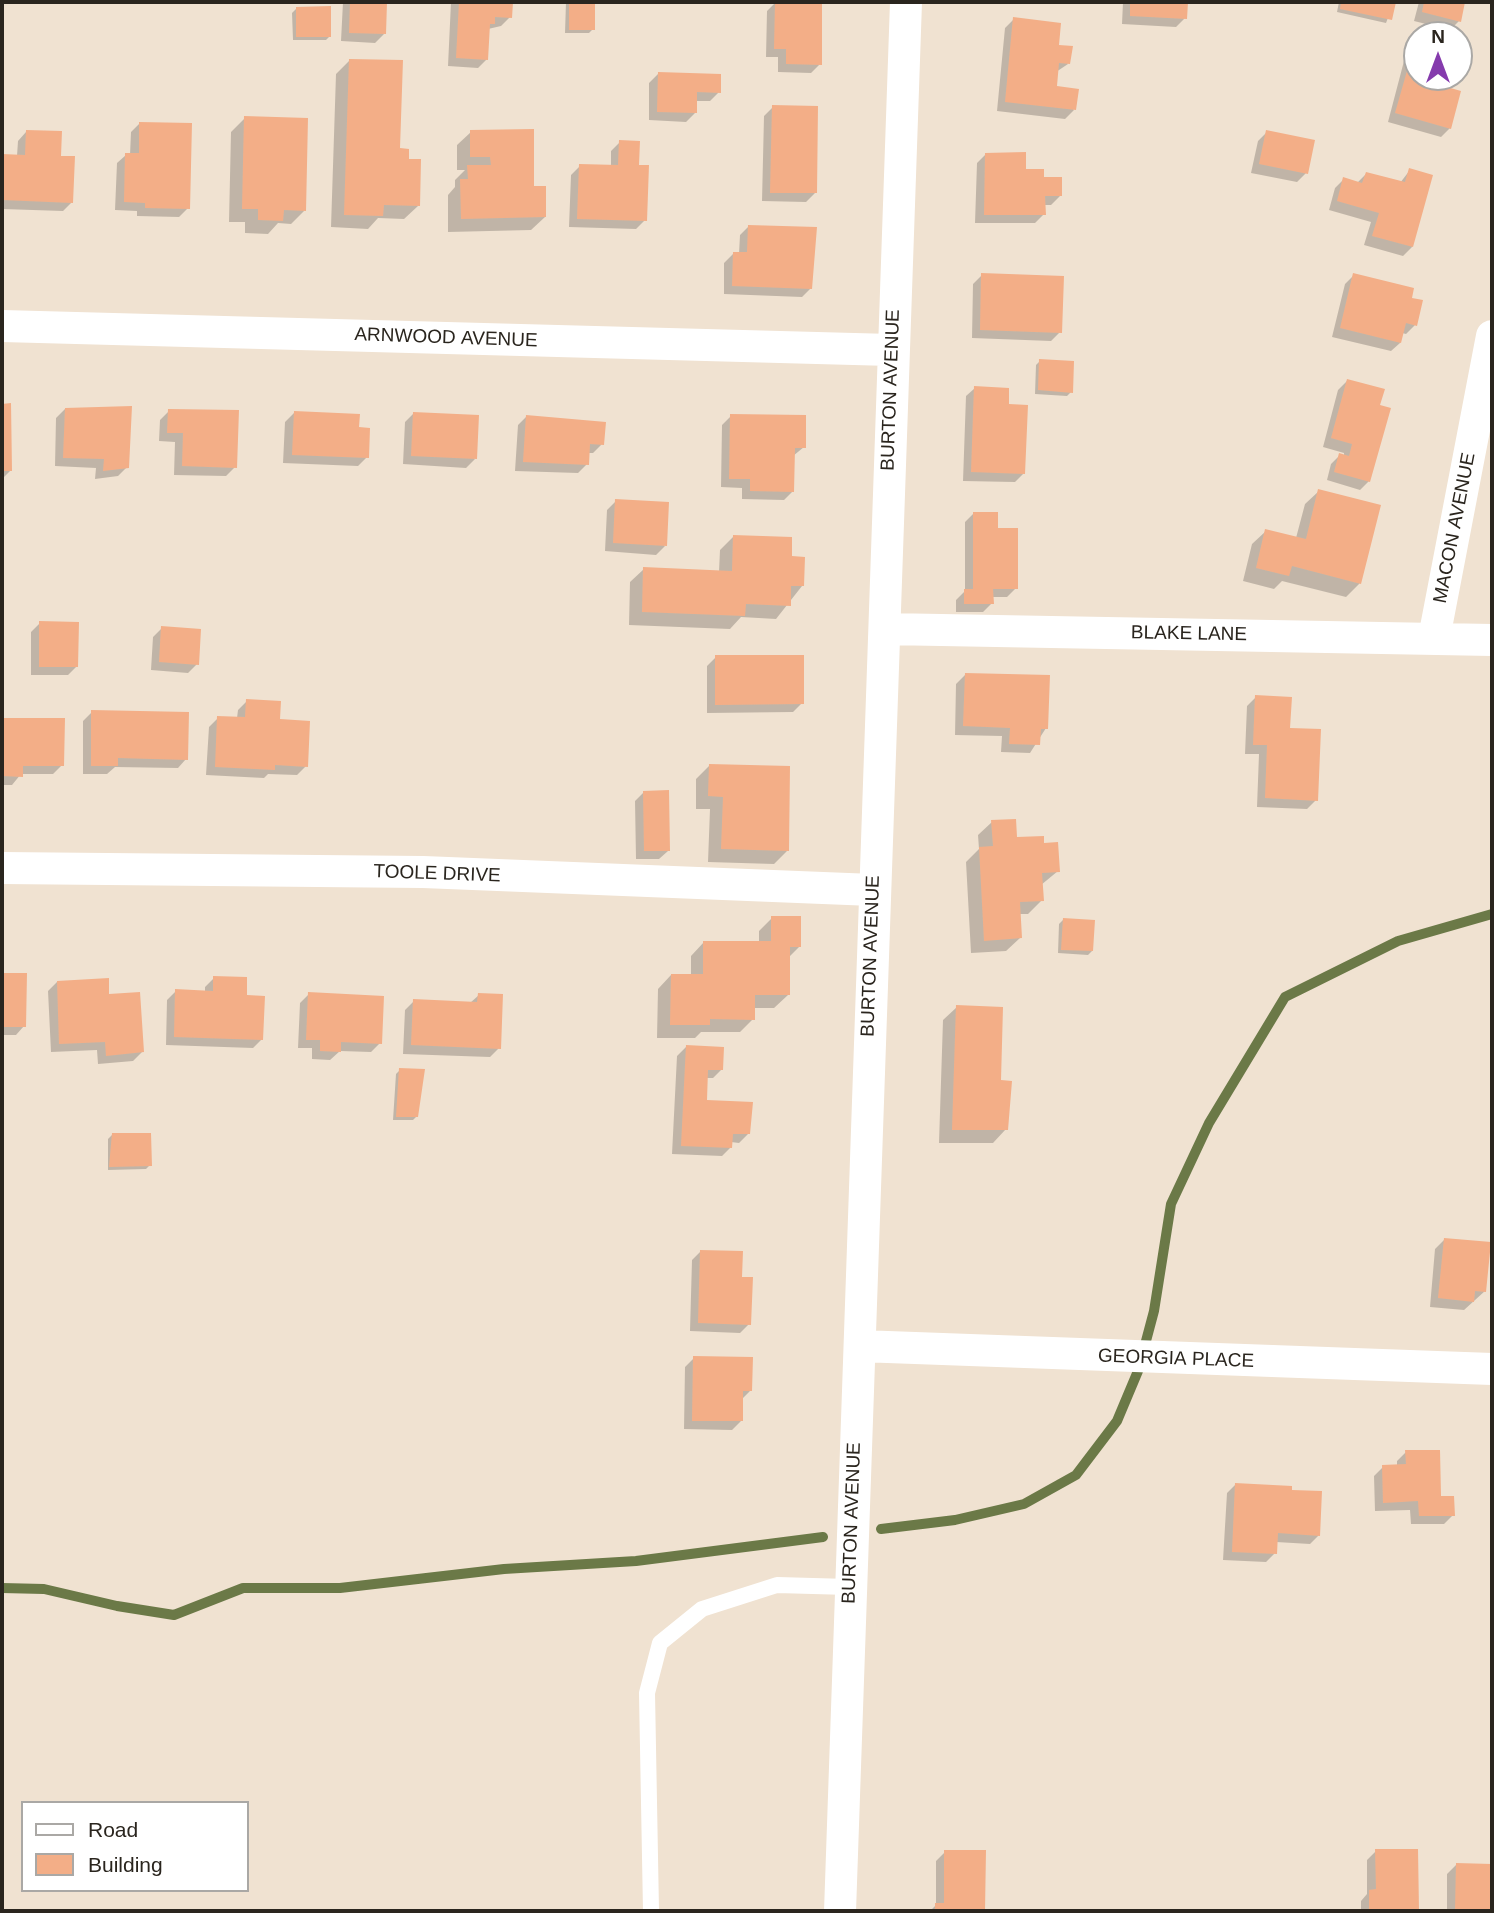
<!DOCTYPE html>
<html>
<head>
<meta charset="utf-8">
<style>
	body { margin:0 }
	#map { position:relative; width:1494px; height:1913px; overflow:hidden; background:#f0e2d1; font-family:Helvetica,sans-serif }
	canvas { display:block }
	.frame { position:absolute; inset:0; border:4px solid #2a251e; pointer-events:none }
	.legend { position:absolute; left:21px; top:1801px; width:228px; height:91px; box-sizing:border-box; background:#fff; border:2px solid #aaa8a5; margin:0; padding:9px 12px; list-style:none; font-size:21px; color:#2a251e }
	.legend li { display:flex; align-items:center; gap:14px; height:35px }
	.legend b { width:35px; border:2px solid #aaa8a5 }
	.north { position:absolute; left:1403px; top:21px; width:70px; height:70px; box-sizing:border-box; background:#fff; border:2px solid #aaa8a5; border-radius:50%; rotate:0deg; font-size:19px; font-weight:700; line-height:28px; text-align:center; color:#2a251e }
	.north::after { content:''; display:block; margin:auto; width:24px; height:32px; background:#853bad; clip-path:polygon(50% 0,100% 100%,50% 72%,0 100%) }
</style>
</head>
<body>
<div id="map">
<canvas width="1494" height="1913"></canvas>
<div class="frame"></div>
<ul class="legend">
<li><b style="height:9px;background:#fff"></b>Road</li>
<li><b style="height:19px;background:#f3ae87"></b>Building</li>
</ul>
<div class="north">N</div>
</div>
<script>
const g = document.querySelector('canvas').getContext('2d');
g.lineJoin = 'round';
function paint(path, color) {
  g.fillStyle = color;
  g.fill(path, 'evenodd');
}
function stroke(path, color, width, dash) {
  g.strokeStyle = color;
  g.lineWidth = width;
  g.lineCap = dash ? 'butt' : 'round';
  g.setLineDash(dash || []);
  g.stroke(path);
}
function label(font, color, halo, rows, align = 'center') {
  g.font = font + ' Helvetica,sans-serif';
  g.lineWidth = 6;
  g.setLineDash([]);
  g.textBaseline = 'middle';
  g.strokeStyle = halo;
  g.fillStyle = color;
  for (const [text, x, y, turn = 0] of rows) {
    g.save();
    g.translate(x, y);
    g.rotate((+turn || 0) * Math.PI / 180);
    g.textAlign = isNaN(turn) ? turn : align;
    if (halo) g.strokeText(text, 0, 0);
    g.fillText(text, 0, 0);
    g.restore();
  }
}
paint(new Path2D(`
	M343,2h43l-2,32 -9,9 -34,-2z
	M451,2h60l-1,15 -9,9 -13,3 -1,30 -9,9 -30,-2z
	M566,2h28l-1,27 -4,4h-24z
	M776,2l44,62 -9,9 -33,-1v-15h-12l1,-46z
	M1123,2h63l-1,16 -9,9 -54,-3z
	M1339,2h55l-8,21 -49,-11z
	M1419,2h45l-5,19 -9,9 -36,-9z
	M296,9l34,27 -4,4h-33l-1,-27z
	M1014,19l43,28 11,17 -12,8 -1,16 19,22 -9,9 -68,-8 8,-83z
	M1413,52l4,1v24h23l-2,9 12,42 -9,9 -53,-15 16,-61z
	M350,60l48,90 20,56 -14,13 -26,-1 -10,11 -37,-2 5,-153z
	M658,74l61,18 -9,9h-14l-1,12 -9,9 -37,-2v-37z
	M773,107l42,86 -9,9 -44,-1 2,-85z
	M245,118l60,92 -14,14 -13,-1 -10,11 -23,-1v-11h-16l2,-90z
	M140,123l48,85 -9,9 -42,-1v-5l-22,-1 2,-47 9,-8h4l1,-23z
	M26,132l33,25 13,45 -9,9 -61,-2v-53h15l1,-15z
	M471,132l61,55 13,30 -14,13 -83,2v-37l7,-8v-7l10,-10h-8v-25z
	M1267,132l39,41 -9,9 -46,-9 7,-32z
	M620,142l18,25 7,53 -9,9 -67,-2 2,-52 9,-9 31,1v-16z
	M986,154l56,25 18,17 -9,9h-7v9l-9,9h-60l2,-60z
	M1410,170l2,77 -9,9 -39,-11 7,-23 -42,-12 6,-22 9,-9 13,4 9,-9 34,9z
	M749,226l62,62 -9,9 -78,-3v-31l9,-9h6l1,-19z
	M982,275l78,57 -9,9 -79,-3 1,-54z
	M1354,275l56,24 5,26 -9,9 -4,-1 -2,10 -9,8 -59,-14 13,-53z
	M1040,361l31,31 -4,4 -32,-2 1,-29z
	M1347,381l31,25 -9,75 -9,9 -33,-10 4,-16 9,-9 4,1v-3l-21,-6 15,-57z
	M975,388l32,18 17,67 -9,9 -52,-1 3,-85z
	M2,405h7l2,65 -9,9z
	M65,409l62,58 -9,9 -23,3 1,-11 -41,-2 1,-48z
	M169,411l66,56 -9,9 -52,-1 1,-33 -16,-1 1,-21z
	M294,413l63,16 10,28 -9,9 -75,-3 2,-41z
	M414,413l61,46 -9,9 -63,-4 2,-42z
	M527,416l75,28 -9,9h-6v11l-9,9 -63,-2 3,-46z
	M731,416l73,31 -11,9v35l-9,9 -42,-1v-11l-21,-1 1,-62z
	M1319,491l41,92 -14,14 -64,-16 -8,8 -31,-8 9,-37 14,-13 30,7 9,-34z
	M616,501l49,45 -9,9 -51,-4 2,-41z
	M974,513l22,16 20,59 -9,9h-15v6l-9,9h-27v-12l9,-9v-69z
	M734,536l56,22 12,28 -26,33 -35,-2 -11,12 -101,-4 1,-43 14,-13 75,3 1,-22z
	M40,623l37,43 -9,9h-37v-43z
	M162,628l35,36 -9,9 -37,-3 2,-33z
	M716,657l86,46 -9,9 -86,1v-47z
	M965,675l81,53 -16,25 -29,-1 1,-16 -47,-1 1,-51z
	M1256,697l32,32 28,71 -9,9 -50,-2 2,-53h-14l2,-48z
	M247,701l31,20 28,45 -9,9 -29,-1 -4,4 -58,-3 3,-48 9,-9h19l1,-8z
	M92,712l94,47 -8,9 -63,-1 -8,7h-24v-53z
	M2,719h61l-1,46 -9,9h-32l-9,11h-10z
	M710,765l77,86 -13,13 -66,-2 2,-53h-14v-30z
	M644,792l24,59 -9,8h-23l-1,-58z
	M992,822l23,17 28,6 15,26 -17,14 1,15 -14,14h-9l1,24 -14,13 -35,2 -5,-91 13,-13 -1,-14z
	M772,918l28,28 -12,12v37l-14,13h-21v11l-13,13h-39l-6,6h-38l1,-49 13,-14h20v-19l13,-14h55v-11z
	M1063,920l29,31 -4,4 -30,-2 1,-29z
	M2,975h23l-1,51 -8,9h-14z
	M214,978l31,19 17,42 -9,9 -87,-3 1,-45 9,-9 29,1v-5z
	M57,982l51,14 34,56 -9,9 -35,3 -1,-14 -46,2 -3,-61z
	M309,994l71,49 -9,9 -31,-1 -10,9 -18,-1v-11h-14l2,-45z
	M479,995l20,53 -9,9 -87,-3 2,-44 9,-9 56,2z
	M957,1007l42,75 7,47 -13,14h-54l4,-123z
	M686,1047l36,22 -9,9h-7l-1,24 43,32 -9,9 -8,-1v5l-9,9 -50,-2 5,-98z
	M400,1070l17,46 -4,4h-20l3,-46z
	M112,1135l38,30 -4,4 -38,1v-31z
	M1444,1240l41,51 -21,19 -34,-3 5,-58z
	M701,1251l39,27 9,46 -9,9 -50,-2 2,-71z
	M694,1358l56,33 -9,9v21l-9,9 -48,-1 1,-62z
	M1406,1452l47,63 -9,9h-33l-1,-14 -35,1 -1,-35 9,-9 14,-1v-5z
	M1236,1484l83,51 -9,9 -34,-2 -1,11 -9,9 -43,-2 4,-67z
	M1416,1850l1,61h-56v-10l6,-7v-34l9,-9z
	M945,1852h39v59h-54l6,-6v-44z
	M1456,1865h36v46h-45v-37z`), '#0003');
stroke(new Path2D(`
	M881,1529l74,-9 69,-16 52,-29 41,-54 21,-50 16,-60 17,-107 38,-81 76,-126 113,-56 94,-27
	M2,1588l42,1 73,17 57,9 69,-27h97l164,-19 132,-8 187,-24`), '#6b7947', 10);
paint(new Path2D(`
	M350,2h37l-1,32 -37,-1z
	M459,2h54l-1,16 -17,-1v7h-5l-2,36 -32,-2z
	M569,2h26v28h-26z
	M775,2h47v63l-36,-1v-15h-12z
	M1130,2h58l-1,17 -57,-3z
	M1341,2h55l-4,18 -52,-11z
	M1424,2h41l-4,20 -39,-10z
	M331,6v31h-35v-30z
	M1013,17l48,6 -2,22 14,1 -3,18 -11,-1 -2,23 22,3 -3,21 -71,-8z
	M1413,50l4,1v26h25l-2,8 21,6 -10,38 -56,-16z
	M349,59l54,1 -3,88 9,1v10h12l-1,47 -36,-1 -1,11 -39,-1z
	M658,72l63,2v19l-24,-1v21l-40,-1z
	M772,105l46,1 -1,87h-47z
	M244,116l64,2 -2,93 -22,-1 -1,11 -25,-1v-11h-16z
	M139,122l53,1 -2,86 -45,-1v-5l-21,-1 1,-49h14z
	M534,129v57h12v31l-85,2 -1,-40h8l-1,-14h24l-1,-8h-20v-27z
	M26,130l36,1 -1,25h14l-2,47 -71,-3v-46l23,1z
	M1266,130l49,10 -7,34 -49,-10z
	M619,140l21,1 -1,24h10l-2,56 -70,-2 2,-55 39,1z
	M1026,152v17h18v8h18v19h-17l1,19h-62l1,-62z
	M1409,168l24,7 -20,72 -41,-11 7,-23 -42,-12 6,-24 19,6 4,-11 39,10z
	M748,225l69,2 -5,62 -80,-3 1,-34h14z
	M981,273l83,3 -2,57 -82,-3z
	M1353,273l61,15 -2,10 11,2 -6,26 -11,-3 -5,20 -61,-15z
	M1039,359l35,2 -1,32 -35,-3z
	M1347,379l38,10 -5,16 11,3 -21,74 -36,-10 5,-19 10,3 3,-12 -21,-6z
	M974,386l35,2v16l19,1 -3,69 -54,-2z
	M11,403l1,68h-10v-67z
	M132,406l-3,62 -26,3 1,-12 -41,-1 2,-50z
	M168,409l71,1 -2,58 -55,-2 1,-33h-16z
	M294,411l66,3 -1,13 11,1 -1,30 -77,-3z
	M413,412l66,3 -2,44 -66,-3z
	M730,414l76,1v33h-11l-1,44 -44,-1v-12h-21z
	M526,415l80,7 -2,23 -14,-1 -1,21 -66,-3z
	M1318,489l63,16 -20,79 -69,-18 -3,10 -33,-8 9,-39 41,10z
	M615,499l54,3 -2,44 -54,-3z
	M973,512h25v16h20v61h-25l1,15h-30v-15h9z
	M733,535l59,2v19l13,1 -1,29h-13v20l-45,-2 -1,12 -103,-4 1,-45 89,4z
	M39,621l40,1 -1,45h-39z
	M161,626l40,3 -2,36 -40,-3z
	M715,655h89v49l-89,1z
	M965,673l85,2 -2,54h-7l-1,16 -31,-1 1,-16 -47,-2z
	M1255,695l37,2 -2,31 31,1 -3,72 -53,-3 2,-53h-14z
	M246,699l35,2 -1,18 30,2 -2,46 -33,-2v5l-60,-3 2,-51 28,1z
	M91,710l98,2 -1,48 -70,-2v8h-27z
	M2,718h63l-1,48h-41v11l-21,-1z
	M709,764l81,2 -1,85 -68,-2 2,-52 -15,-1z
	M669,790l1,61h-26l-1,-60z
	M1016,819l1,18 27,-1v7l14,-1 2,30 -18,1 2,28 -24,1 2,36 -38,3 -5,-94 14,-1 -2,-26z
	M771,916h30v31h-11v48h-35v25l-45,-1v6h-40l1,-51h32v-33h68z
	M1063,918l32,2 -2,31 -32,-1z
	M2,973h25l-1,54h-24z
	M213,976l34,1v18l18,1 -2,44 -89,-3 1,-48 38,2z
	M109,978v16l31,-2 4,60 -38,4 -1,-14 -46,2 -2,-63z
	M308,992l76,4 -2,48 -41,-2v10l-21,-1v-11h-14z
	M478,993l25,1 -2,55 -90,-4 2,-46 64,3z
	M956,1005l47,2 -2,73 11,1 -4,49h-56z
	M686,1045l38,2 -1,23h-15l-1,30 46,2 -3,32h-17l-1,14 -51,-2z
	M399,1068l26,1 -7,48h-22z
	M112,1133h39l1,33 -43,1z
	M1444,1238l47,4 -5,50 -11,-1 -1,11 -36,-4z
	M700,1250l43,1 -1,26h11l-2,48 -53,-2z
	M693,1356l60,1 -1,34h-9v30h-51z
	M1405,1450h35l1,46h13l1,20h-36l-1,-15 -35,2 -1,-38 24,-1z
	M1235,1483l57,3v4l30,1 -2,45 -42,-3 -1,21 -45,-2z
	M1375,1849h43l1,62h-50v-21l7,-1z
	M944,1850h42l-1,61h-50v-8h9z
	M1456,1863l36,1v47h-37z`), '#f3ae87');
stroke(new Path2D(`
	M651,1911l-4,-218 13,-50 42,-34 75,-24 72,2`), '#fff', 16);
stroke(new Path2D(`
	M2,326l889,24
	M886,629l606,11
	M1434,638l58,-302
	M2,868l421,4 450,18
	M860,1346l632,23
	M840,1911l66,-1909`), '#fff', 32);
label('19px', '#2a251e', '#fff', [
	["ARNWOOD AVENUE",446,338,2],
	["BURTON AVENUE",891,390,-88],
	["MACON AVENUE",1455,528,-79],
	["BLAKE LANE",1189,634,1],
	["TOOLE DRIVE",437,874,2],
	["BURTON AVENUE",871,956,-88],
	["GEORGIA PLACE",1176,1359,2],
	["BURTON AVENUE",852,1523,-88]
]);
</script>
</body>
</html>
